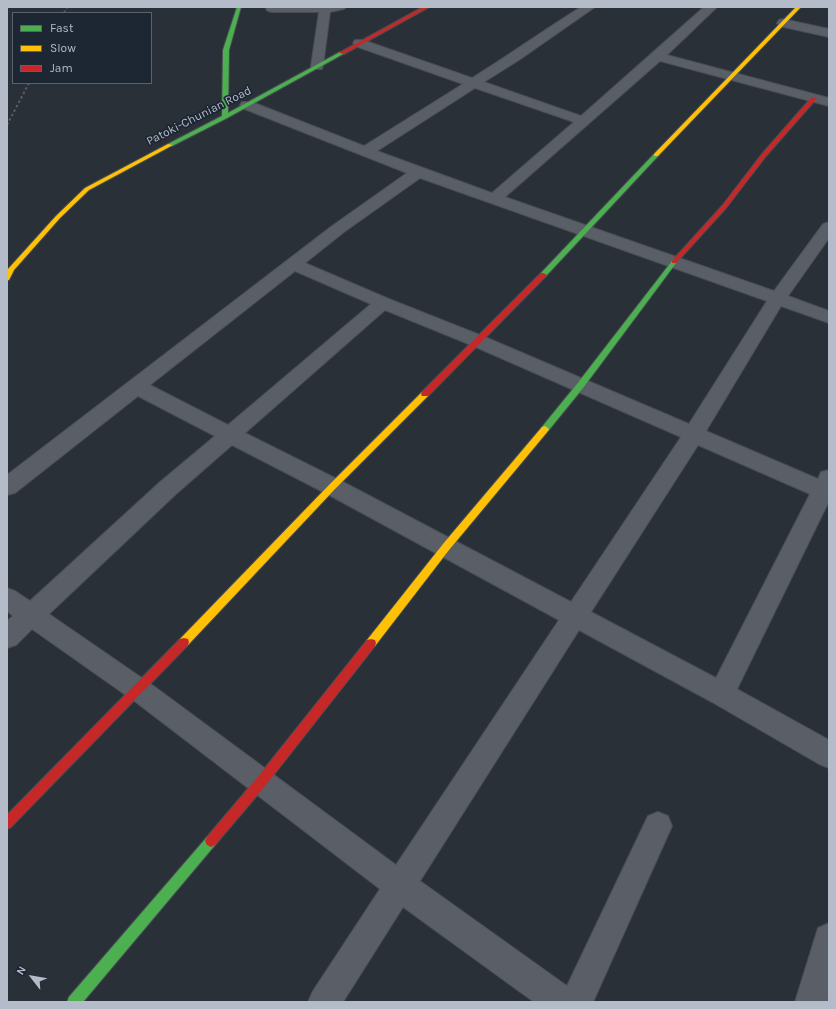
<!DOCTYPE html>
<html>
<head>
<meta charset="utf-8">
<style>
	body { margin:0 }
	#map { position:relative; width:836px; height:1009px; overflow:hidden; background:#2a3038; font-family:Karla,sans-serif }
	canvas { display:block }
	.frame { position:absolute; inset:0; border:8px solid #b4bcc9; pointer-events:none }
	.legend { position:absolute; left:12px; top:12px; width:140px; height:72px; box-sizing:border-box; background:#1d2633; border:1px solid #59626f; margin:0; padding:5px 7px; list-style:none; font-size:12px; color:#b4bcc9 }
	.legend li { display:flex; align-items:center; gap:8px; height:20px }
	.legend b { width:20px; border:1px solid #59626f }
	.north { position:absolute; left:12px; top:957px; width:40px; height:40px; -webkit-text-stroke:3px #1d2633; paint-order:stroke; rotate:301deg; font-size:11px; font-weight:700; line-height:16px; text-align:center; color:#b4bcc9 }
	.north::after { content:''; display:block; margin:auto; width:14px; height:18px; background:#b4bcc9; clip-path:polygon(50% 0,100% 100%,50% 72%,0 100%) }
</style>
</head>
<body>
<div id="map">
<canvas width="836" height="1009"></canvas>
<div class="frame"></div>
<ul class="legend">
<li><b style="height:5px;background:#4caf50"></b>Fast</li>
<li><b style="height:5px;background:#ffc107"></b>Slow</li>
<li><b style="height:5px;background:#c62828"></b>Jam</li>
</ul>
<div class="north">N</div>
</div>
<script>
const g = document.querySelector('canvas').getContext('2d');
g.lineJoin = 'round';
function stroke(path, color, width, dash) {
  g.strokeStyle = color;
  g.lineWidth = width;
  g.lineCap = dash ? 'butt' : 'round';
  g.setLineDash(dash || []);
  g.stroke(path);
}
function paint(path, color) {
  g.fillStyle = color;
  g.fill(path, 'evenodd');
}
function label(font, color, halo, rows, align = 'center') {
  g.font = font + ' Karla,sans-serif';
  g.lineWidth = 3.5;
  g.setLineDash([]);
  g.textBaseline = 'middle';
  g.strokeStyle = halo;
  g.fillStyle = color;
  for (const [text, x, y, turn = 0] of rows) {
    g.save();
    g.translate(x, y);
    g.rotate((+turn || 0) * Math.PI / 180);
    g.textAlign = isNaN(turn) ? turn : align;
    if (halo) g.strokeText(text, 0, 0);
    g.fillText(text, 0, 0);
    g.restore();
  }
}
const street = new Path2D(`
	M268,7h78l-2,2 -14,3 -7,54 -1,3h-10l-1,-3 8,-54h-47l-4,-1 -2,-2z
	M581,7h14l-76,53 -35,22 97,34 123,-109h13l-50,48 162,43v8l-169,-45 -155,136 269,94 49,-67 6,-2v16l-41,58 41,15v12l-48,-17 -75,125 112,48 3,-7 8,-2v31l-92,188 92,51v28l-10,-4 -107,-62 -133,-72 -159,251 147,105 81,-170 10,-4 10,4 4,10 -79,176h-59l-131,-95 -60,95h-35l5,-11 67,-102 -243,-186 -105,-74 -16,16 -9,3v-27l6,-5 -6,-5v-23l8,3 15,10 130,-119 55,-46 -77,-40 -123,97 -8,2v-20l325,-249 75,-53 -165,-65 -2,-3 2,-3h10l112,44 99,-62 -108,-38 -2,-3 2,-3h8l109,38c37,-23 72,-48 109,-71zM475,88l99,34 -82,71 -115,-42zM420,178l347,123 -78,123 -204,-87 -96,-38 -84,-36 39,-31zM295,271l76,33 -143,121 -78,-40zM385,310l86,35 210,92 -110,165 -226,-119 -100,-50zM232,445l97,50 230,125 -163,245 -241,-178 -106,-73 127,-120zM698,445l112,49 -94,184 -125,-66z
	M783,19l46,10v8l-50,-11 -2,-3 2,-3z
	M829,923v73l-2,6h-32l23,-74z`);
const fast = new Path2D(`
	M237,7h4l-12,43 -1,63 112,-61 5,1 -118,65 -55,28h-4v-2l54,-28 1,-66z
	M654,154l5,1 -114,122h-4v-4z
	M674,260l3,2 -1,1 -93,125 -35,43h-6l-1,-2 1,-2 35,-43 95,-123z
	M211,835l4,2 2,4 -2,4 -132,157h-16l2,-5 138,-160z`);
const slow = new Path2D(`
	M796,7h5l-143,149h-4v-2z
	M168,144l5,1 -84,45 -29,28 -46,52 -5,10h-2v-10l2,-2 47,-52 29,-28z
	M425,391l3,1 1,2 -1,2 -93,93 -147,156 -4,1 -4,-1 -1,-3 1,-3 149,-154 93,-93z
	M545,426l4,3 -1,2 -99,119 -74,96 -4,1 -4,-1 -1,-3 1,-3 76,-96 99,-117z`);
const jam = new Path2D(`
	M423,7h6l-85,47 -5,-1z
	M812,97l5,1 -51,58 -40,52 -50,55h-4v-2l50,-55 40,-52z
	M541,273h2l4,2 -119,121h-6l-1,-2 1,-2z
	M184,638l4,1 1,3 -1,3 -177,182 -4,2v-14l173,-176z
	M371,639l4,1 1,3 -1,3 -110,140 -50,59 -4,2 -4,-2 -2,-4 2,-4 50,-59 110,-138z`);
stroke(street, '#484c53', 2);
stroke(fast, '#484c53', 2);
stroke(slow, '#484c53', 2);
stroke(jam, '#484c53', 2);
paint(street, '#5a5e66');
paint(fast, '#4caf50');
paint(slow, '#ffc107');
paint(jam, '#c62828');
stroke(new Path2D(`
	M64,13l3,-6
	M7,125l22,-42`), '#595d64', 2, [2.5, 2.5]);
label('12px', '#b4bcc9', '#1d2633', [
	["Patoki-Chunian Road",199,116,-27]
]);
</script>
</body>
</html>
